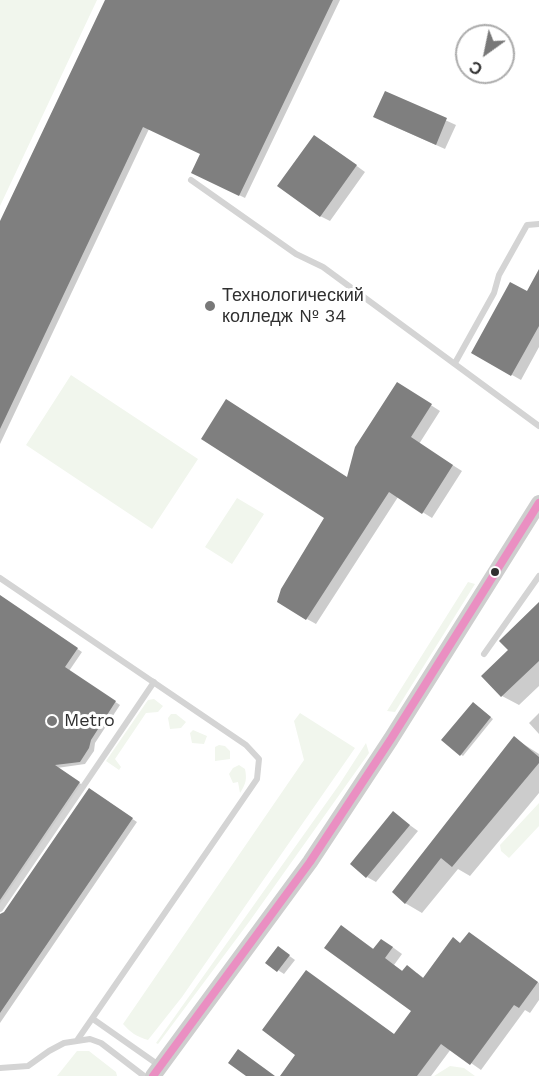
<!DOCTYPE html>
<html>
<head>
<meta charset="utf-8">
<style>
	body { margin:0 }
	#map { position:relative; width:539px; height:1076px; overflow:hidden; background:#fff; font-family:"Work Sans",sans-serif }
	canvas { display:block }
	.north { position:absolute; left:455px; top:24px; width:60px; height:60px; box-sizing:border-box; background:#fff; border:2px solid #acacac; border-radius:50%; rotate:213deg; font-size:16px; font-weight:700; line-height:24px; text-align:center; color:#303030 }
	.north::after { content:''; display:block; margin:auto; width:21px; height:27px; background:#787878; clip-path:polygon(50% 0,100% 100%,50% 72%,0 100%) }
</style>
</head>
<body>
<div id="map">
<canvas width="539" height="1076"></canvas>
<div class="north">С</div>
</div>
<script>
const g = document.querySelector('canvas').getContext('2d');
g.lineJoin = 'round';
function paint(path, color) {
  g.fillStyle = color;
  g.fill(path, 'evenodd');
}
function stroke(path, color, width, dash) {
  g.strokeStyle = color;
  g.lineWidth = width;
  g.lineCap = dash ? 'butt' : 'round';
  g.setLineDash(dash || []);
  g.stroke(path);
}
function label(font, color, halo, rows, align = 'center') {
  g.font = font + ' "Work Sans",sans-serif';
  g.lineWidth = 6;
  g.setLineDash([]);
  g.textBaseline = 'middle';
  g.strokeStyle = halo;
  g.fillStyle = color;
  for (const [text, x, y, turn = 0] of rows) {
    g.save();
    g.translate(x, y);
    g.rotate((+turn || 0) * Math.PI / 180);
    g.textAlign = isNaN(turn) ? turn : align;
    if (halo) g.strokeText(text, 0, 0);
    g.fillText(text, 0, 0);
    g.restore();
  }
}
paint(new Path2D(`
	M0,0h97l-97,206z
	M71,375l127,84 -46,70 -126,-84z
	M237,498l27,16 -32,50 -27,-17z
	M468,582l7,2 -80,128 -8,-1z
	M154,699l9,7 -5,6 -12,1 -31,46 6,8 -2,3 -13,-9 42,-61z
	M300,713l55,35 -173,249 -34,43c-11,-3 -18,-8 -25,-16l181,-264 -10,-39z
	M171,714h5l10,8 -5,6 -11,1 -2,-11z
	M193,730l14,6 -3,8 -12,-1 -2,-10z
	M366,743l3,10 -120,169 -91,122 -2,-1 183,-258z
	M219,745l6,1 5,5v8l-15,2v-14z
	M239,765l6,4c2,10 1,15 -5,24l-2,-11 -5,1 -4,-9 4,-6z
	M539,803v23l-30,32 -8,-7 -1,-6z
	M77,1051h12l27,21 1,4h-60z
	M450,1066l14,2 11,8h-41z`), '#f1f6ed');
paint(new Path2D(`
	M106,0h234l-95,198 -47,-23 4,-22 -53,-24 -149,315v-220z
	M386,93l70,32 -11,24 -61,-27z
	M324,142l41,30 -35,49 -10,-5z
	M539,273v74l-18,33 -48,-27 55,-60z
	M406,389l34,22 -21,33 43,27 -30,47 -34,-21 -82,127 -9,-5 41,-140z
	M0,597l82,55 -13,19 51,34 -25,38 -1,8 -9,13 -28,4 27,18 -84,123v7l5,-3 89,-120 43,29 -137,201z
	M539,605v81l-20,19 -17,-9 8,-46z
	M476,705l17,14 -30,37 -3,-2z
	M539,713v21l-10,-11z
	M514,738l25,16v39l-69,83 -12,-7 -36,44 -17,-10z
	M393,813l25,18 -42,51 -9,-5z
	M351,933l24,17 16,-4 11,8 -8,11 10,7 13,1 8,6 36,-35 8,-11 70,50v17l-9,13 -5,-3 -44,60 -30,-21 -20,27h-149l15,-21 10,-83 88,63 18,-25z
	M284,952l11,8 -11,14 -17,-11z`), '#0003');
paint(new Path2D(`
	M105,0h228l-94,196 -48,-23 9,-19 -57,-27 -143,302v-208z
	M385,91l62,27 -11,27 -63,-28z
	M314,135l43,30 -37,52 -43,-31z
	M539,269v57l-28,50 -40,-23 39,-71 17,9z
	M397,382l35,22 -21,33 42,28 -31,49 -33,-22 -83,128 -29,-18 4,-13 43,-71 -123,-79 25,-40 121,78 8,-30z
	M0,595l78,53 -13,19 51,34 -25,39 -2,8 -9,14 -25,3 25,17 -80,118z
	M539,602v59l-38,36 -20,-21 27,-26 -9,-9 2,-2z
	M473,702l18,15 -31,39 -19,-16z
	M514,736l25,21v6l-87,104 -11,-9 -36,46 -13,-12z
	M89,788l44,30 -133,195v-99l4,-2z
	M393,811l17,14 -44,53 -16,-14z
	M341,925l32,24 8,-10 12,8 -8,11 17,13 5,-6 16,13 30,-41 7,6 9,-11 69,50 -19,26 -5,-3 -44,60 -29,-21 -24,32h-137l15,-21 -33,-25 44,-60 88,64 17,-23 -87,-63z
	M278,946l12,9 -13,17 -12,-9z
	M238,1049l37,27h-29l-18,-13z`), '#7f7f7f');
stroke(new Path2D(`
	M191,180l105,74 27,13 216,159
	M455,363l39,-70 5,-18 28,-50 12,-1
	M0,578l246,167 13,14 -2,20 -179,260
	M484,654l55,-78
	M0,909l154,-227
	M93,1019l67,47
	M0,1068l28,-2 21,-15 15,-8 26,-4 11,4 43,33`), '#d4d4d4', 6);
stroke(new Path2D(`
	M153,1076l157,-214 81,-123 148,-236`), '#cecece', 16);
stroke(new Path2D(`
	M153,1076l157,-214 81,-123 148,-236`), '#ea8fc2', 8);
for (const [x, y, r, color] of [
	[210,306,6,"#787878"],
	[495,572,5,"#303030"],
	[52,721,6,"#787878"]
]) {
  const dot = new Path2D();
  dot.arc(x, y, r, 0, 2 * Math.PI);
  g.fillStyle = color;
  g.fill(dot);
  stroke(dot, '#fff', 2);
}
label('18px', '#303030', '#fff', [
	["Технологический",222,296],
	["колледж № 34",222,317],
	["Metro",64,721]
], 'left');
</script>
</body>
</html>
